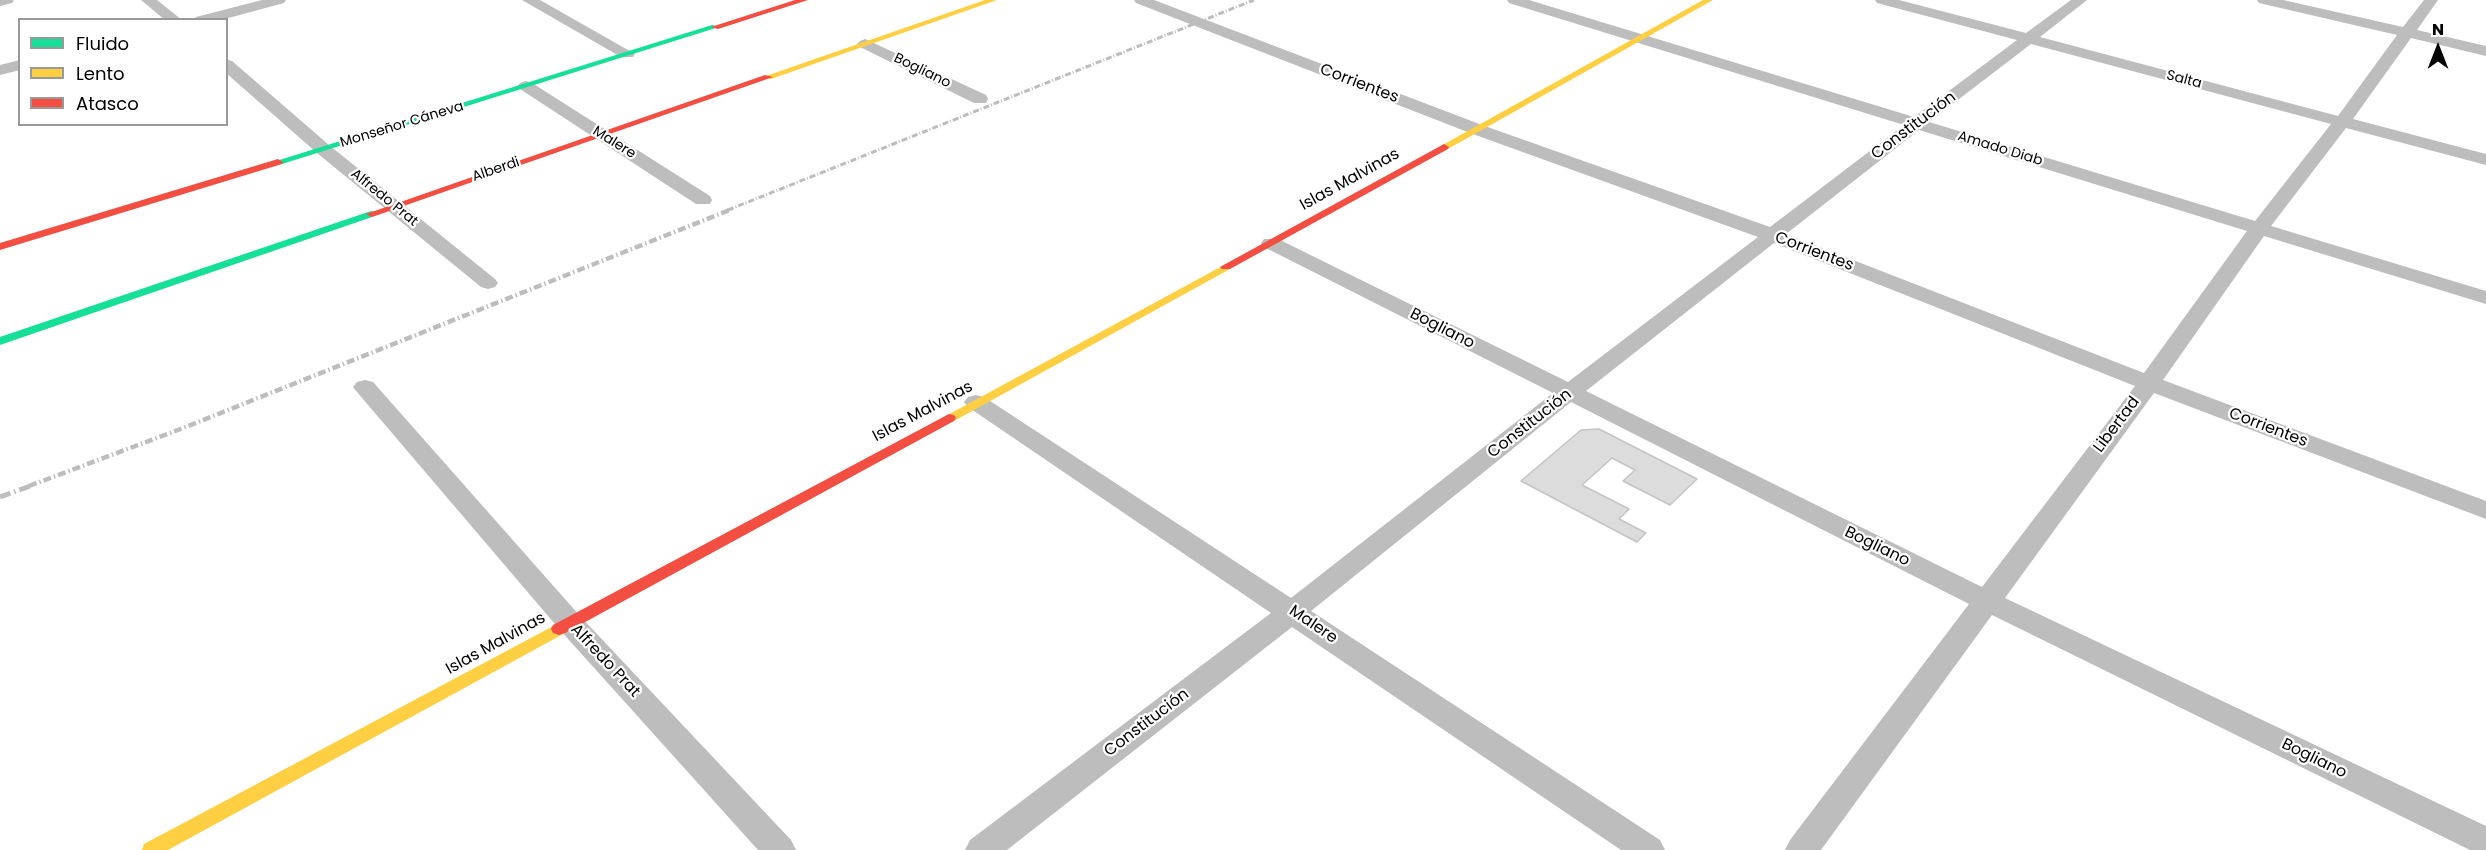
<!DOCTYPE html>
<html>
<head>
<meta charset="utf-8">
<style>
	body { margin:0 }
	#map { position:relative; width:2486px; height:850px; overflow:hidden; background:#fff; font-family:Poppins,sans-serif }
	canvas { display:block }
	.legend { position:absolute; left:18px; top:18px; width:210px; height:108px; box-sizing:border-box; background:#fff; border:2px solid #999; margin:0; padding:8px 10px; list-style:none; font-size:18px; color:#000 }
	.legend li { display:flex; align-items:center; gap:12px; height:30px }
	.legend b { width:30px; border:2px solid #999 }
	.north { position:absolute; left:2408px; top:18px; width:60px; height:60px; -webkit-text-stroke:4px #fff; paint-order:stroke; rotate:0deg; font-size:16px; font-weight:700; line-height:24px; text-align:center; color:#000 }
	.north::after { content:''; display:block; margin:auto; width:21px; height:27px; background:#000; clip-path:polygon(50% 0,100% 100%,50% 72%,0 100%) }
</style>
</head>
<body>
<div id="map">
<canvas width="2486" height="850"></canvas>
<ul class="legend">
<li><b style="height:8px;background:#16e098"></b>Fluido</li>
<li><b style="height:8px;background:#ffcf43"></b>Lento</li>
<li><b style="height:8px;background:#f24e42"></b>Atasco</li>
</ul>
<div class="north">N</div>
</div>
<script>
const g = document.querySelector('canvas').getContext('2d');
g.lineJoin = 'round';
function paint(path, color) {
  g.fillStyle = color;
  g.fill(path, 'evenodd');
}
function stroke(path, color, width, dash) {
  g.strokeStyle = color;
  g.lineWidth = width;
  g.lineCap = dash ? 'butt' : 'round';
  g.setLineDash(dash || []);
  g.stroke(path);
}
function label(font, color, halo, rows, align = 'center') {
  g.font = font + ' Poppins,sans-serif';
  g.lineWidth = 4.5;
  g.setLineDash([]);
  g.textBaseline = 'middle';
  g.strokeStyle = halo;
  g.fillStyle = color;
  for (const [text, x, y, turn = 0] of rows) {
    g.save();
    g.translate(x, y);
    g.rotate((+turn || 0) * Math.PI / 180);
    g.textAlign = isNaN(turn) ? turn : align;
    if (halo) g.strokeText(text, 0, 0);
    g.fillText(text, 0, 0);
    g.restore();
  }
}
const building = new Path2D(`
	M1599,429l98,50 -27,26 -47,-24 12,-11 -23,-12 -30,27 47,24 -10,10 27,14 -9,9 -116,-61 60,-51z`);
paint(building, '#dcdcdc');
stroke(building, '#c4c4c4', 1.5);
paint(new Path2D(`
	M0,0h14l-2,3 -12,3z
	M141,0h16l25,20h-17z
	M262,0h24l-2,3 -63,17h-27l2,-3z
	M522,0h18l95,54 -2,3h-12z
	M1134,0h20l328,125 288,102 134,-102 -395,-122 -2,-3h22l385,117 103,-77 -140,-37 -2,-3h24l127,33 45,-33h16l-47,37 298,79 59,-81 -138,-32 -2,-3h26l120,27 21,-27h14l-21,30 69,16v10l-75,-18 -58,81 133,35v11l-140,-37 -75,98 215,65v13l-222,-68 -101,144 323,121v18l-332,-126 -149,205 481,228v24h-16l-478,-235 -171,235h-36l5,-10 179,-236 -398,-202 -260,209 349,229 5,10h-44l-329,-223 -285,223h-42l5,-10 301,-227 -303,-206 -4,-5 4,-5 8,-2 8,2 307,201 262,-205 -289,-146 -3,-4 3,-4h14l290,143 190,-145 -288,-104 -334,-130zM2031,44l300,80 -76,97 -326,-99zM1919,130l328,101 -103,142 -358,-139zM1774,243l361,143 -153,201 -396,-196z
	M865,39l121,56 2,4 -2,4h-12l-114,-56 -3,-3 3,-3z
	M226,59l6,2 97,84 166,134 3,4 -3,4 -7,2 -7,-2 -164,-134 -91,-80z
	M20,60v10l-20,5v-10z
	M526,81l6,2 178,113 2,4 -2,4h-14l-176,-115 -2,-3 2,-3z
	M365,380l8,2 207,234 211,224 5,10h-38l-198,-220 -203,-238 -4,-5 4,-5z`), '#bdbdbd');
paint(new Path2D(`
	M712,25l7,2 -437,137h-8l-1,-2z
	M371,211l4,1v4l-375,129v-8z`), '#16e098');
paint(new Path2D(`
	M985,0h12l-226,79 -8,-2z
	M1703,0h10l-265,149 -4,1 -5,-3z
	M1226,264l4,1 2,2 -2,2 -276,152h-10l-2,-3z
	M559,623l6,2 2,4 -2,4 -397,217h-26l2,-6z`), '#ffcf43');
paint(new Path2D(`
	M795,0h13l-90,29 -7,-2z
	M765,75l8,2 -398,139 -4,1 -5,-3z
	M1444,144l5,3 -1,2 -218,120h-8l-2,-2z
	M278,159l5,3 -1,2 -282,86v-7z
	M949,414l5,1 2,3 -2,3 -389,212 -6,2 -6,-2 -2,-4 2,-4z`), '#f24e42');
stroke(new Path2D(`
	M728,210l526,-210`), '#bdbdbd', 3, [6, 2, 1, 2]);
stroke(new Path2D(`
	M29,486l149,-56 554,-221`), '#bdbdbd', 4.5, [8, 3, 1.5, 3]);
stroke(new Path2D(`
	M0,497l33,-12`), '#bdbdbd', 5, [11, 4, 1.5, 4]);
label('14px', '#000', '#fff', [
	["Bogliano",922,71,26],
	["Salta",2184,80,15],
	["Monseñor Cáneva",402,125,-17],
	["Malere",614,143,32],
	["Amado Diab",2000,149,17],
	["Alberdi",496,170,-19],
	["Alfredo Prat",384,198,39]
]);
label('16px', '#000', '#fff', [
	["Corrientes",1359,84,21],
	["Constitución",1914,126,-37],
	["Islas Malvinas",1350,180,-29],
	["Corrientes",1814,252,21],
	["Bogliano",1442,329,27],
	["Islas Malvinas",923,412,-28],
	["Constitución",1530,424,-38],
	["Libertad",2117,425,-53],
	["Corrientes",2268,428,21],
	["Bogliano",1877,547,26],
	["Malere",1313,625,34],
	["Islas Malvinas",496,644,-29],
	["Alfredo Prat",605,661,47],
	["Constitución",1147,723,-37],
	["Bogliano",2314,759,26]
]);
</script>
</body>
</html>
